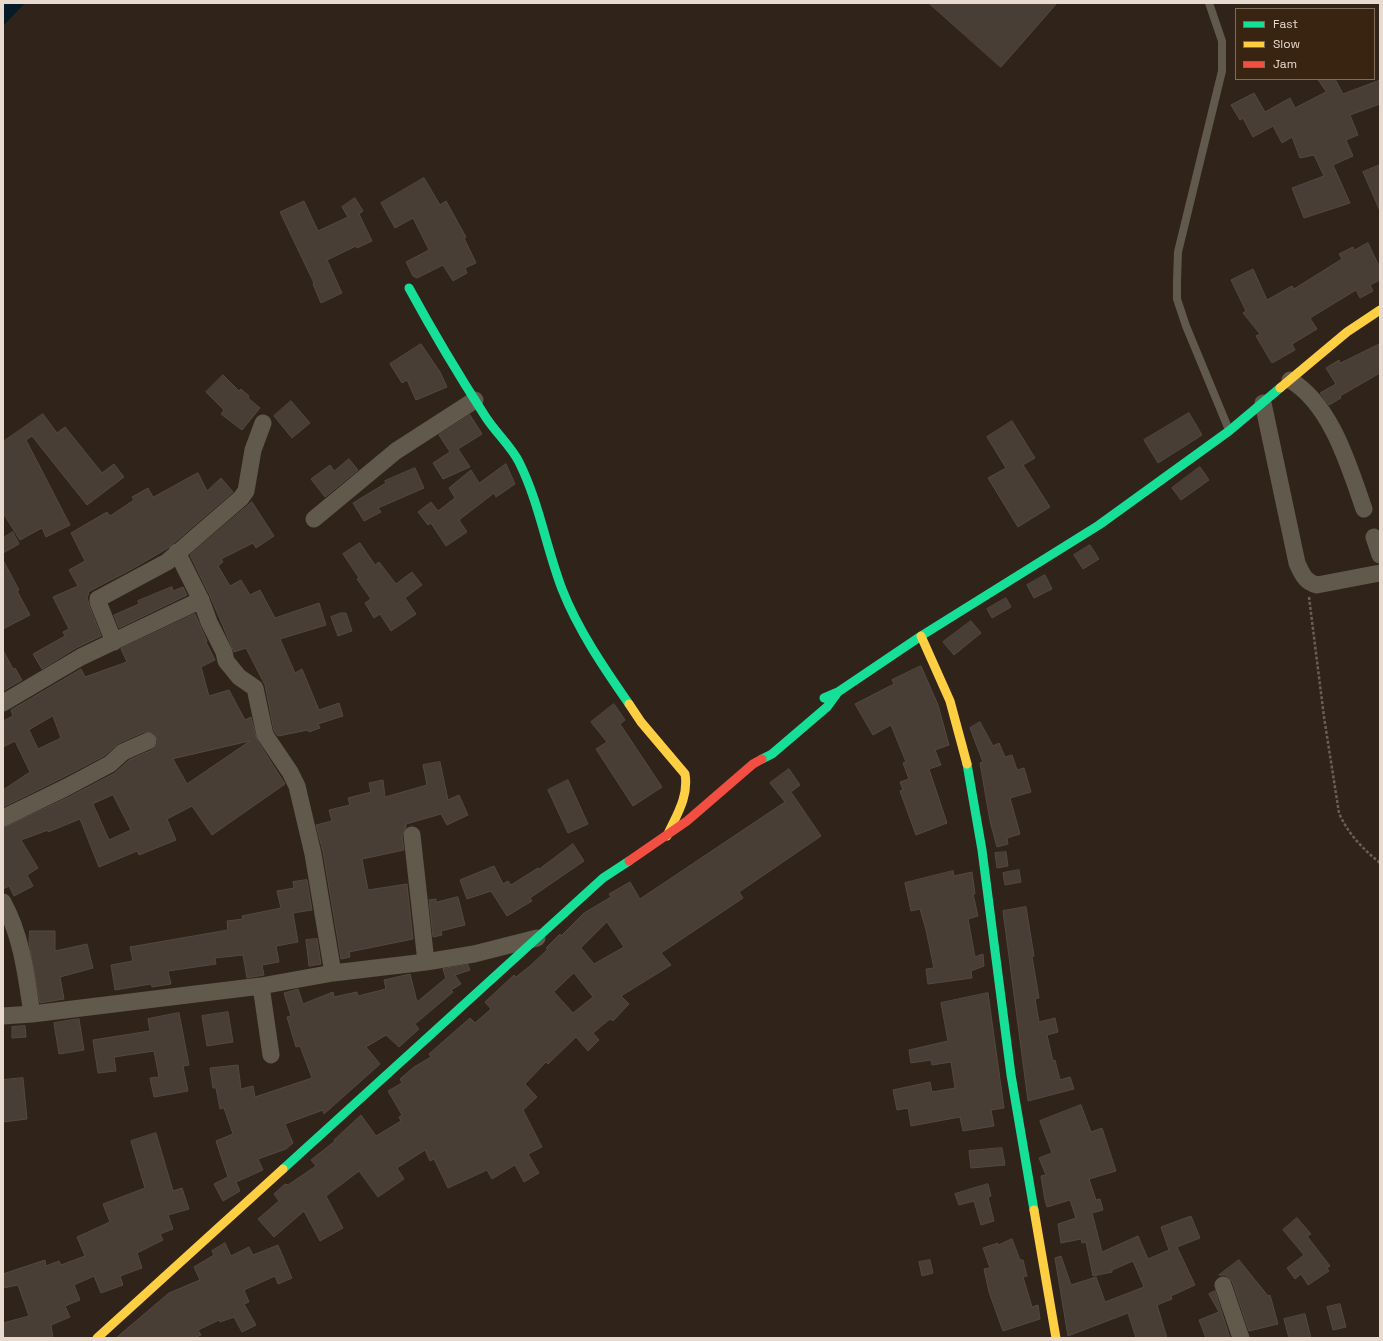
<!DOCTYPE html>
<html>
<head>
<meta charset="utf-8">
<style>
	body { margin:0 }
	#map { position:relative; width:1383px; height:1341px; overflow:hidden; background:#30241a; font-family:"Space Grotesk",sans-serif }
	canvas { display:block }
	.frame { position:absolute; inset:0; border:4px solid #e9dacf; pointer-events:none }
	.legend { position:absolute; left:1235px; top:8px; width:140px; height:72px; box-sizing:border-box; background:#392311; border:1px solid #7f6c5d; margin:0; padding:5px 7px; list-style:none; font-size:12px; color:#e9dacf }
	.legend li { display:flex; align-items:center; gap:8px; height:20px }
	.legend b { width:20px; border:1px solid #7f6c5d }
</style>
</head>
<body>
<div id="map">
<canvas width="1383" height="1341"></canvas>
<div class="frame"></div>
<ul class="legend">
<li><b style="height:5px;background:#16e098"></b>Fast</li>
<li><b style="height:5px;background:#ffcf43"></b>Slow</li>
<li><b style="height:5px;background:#f24e42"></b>Jam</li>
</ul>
</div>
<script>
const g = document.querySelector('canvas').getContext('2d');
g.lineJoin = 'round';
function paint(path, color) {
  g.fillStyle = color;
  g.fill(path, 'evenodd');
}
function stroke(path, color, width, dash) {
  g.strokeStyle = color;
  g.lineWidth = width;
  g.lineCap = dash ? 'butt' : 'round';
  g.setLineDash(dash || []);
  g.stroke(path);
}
paint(new Path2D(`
	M3,3h22l-22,23z`), '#071a28');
const building = new Path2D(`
	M929,3h128l-56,64z
	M1318,79h17l8,15 37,-14v24l-30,11 8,20 -12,5 7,16 -20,9 17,38 -46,15 -12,-30 32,-12 -10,-21 -14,3 -8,-21 -10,6 -9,-17 -20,11 -10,-19 -3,2 -9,-15 23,-12 11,19 25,-14 5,10 31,-16z
	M1380,165v46l-17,-39z
	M424,178l16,27 6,-4 20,36 -2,1 12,25 -11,5 2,5 -14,8 -10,-16 -26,13 -4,-2 -7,-14 23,-12 -16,-32 -18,10 -14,-25z
	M355,198l8,13 -4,3 13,27 -15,7 -1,-2 -29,14 15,33 -21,10 -8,-19 1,-1 -34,-71 24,-11 14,30 30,-14 -6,-10z
	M1368,243l12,25v12l-10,5 3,6 -13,7 -4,-8 -46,28 7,11 -25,15 3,6 -23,13 -16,-27 4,-2 -17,-21 3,-2 -15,-31 22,-11 14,31 25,-14 2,3 48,-30 -3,-5 14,-7 1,3z
	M421,344l19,28 7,15 -31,13 -9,-20 -5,3 -12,-19z
	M1380,344v29l-40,23 1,2 -12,7 -9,-12 16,-9 -10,-16 13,-8 1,3z
	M223,375l16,16 2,-2 8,7 -1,2 12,10 -18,22 -21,-16 3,-4 -18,-18z
	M291,401l19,22 -18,15 -18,-22z
	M1189,413l13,22 -44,28 -14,-23z
	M43,414l14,19 8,-6 37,46 12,-9 10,13 -37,28 -55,-69 -6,4 44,85 -24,12 -4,-9 -22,12 -17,-27v-71z
	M470,415l12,19 -24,15 12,18 -27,12 -10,-16 17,-11 -11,-17z
	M1012,421l23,37 -12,7 27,42 -32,20 -30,-49 18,-10 -19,-31z
	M349,459l9,11 -33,27 -14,-18 19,-14 4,6z
	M506,464l9,20 -19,13 -2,-4 -35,27 8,12 -21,14 -15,-23 -3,2 -10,-13 13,-10 7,9 17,-13 -6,-10 22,-18 8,13z
	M1200,467l9,13 -28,20 -9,-12z
	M415,468l9,20 -46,20 3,4 -17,9 -11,-18 33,-20 -1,-2z
	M198,473l9,18 14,-13 12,14 -65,56 -34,20 -46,24 1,2 -2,3 2,8 12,31 -25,12 -34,21 -9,-15 32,-18 -2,-4 6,-3 -16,-32 25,-11 -9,-16 16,-9 -14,-28 36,-21 3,4 24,-16 -2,-3 16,-9 5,9z
	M252,502l22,34 -18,12 -3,-5 -32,16 2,3 -5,4 12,20 11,-6 9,15 10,-5 15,28 44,-15 7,22 -46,14 15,34 7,-4 17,41 20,-7 4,13 -25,8 2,4 -11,4 -1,-2 -30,6 -4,-5 -9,-46 -19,-37 -12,4 -24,-56 -20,-41z
	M13,532l6,12 -16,9v-15z
	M360,543l15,22 4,-3 17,22 16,-12 10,13 -17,13 11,16 -25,17 -11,-17 -6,4 -9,-15 6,-4 -14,-20 2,-1 -16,-24z
	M1090,545l9,14 -16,10 -9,-14z
	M3,560l16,30 -2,1 13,24 -27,14z
	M1045,575l7,14 -18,9 -7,-13z
	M172,587l1,4 10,-4 4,8 -68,33 -5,-13 25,-11 -1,-3z
	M1006,598l5,9 -19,11 -5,-9z
	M341,613h5l6,18 -14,5 -7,-19z
	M195,614l12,27 -1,1 9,18 -14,7 8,29 20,-6 1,2 15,28 6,-3 6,23 28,44 -73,51 -20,-29 -25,13 9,21 -37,15 -2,-4 -38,16 -19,-48 -32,13v-2l-27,10 17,28 -11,7 6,11 -19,10 -5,-10 -6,3v-61l66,-31 46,-24 14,-13 23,-10 6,-8 -4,-9 -10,-1 -25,11 -15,13 -44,23 -57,28v-17l27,-18 -15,-31 -12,6v-26l10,-5 -2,-6 70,-41 4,8 42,-15 -6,-13zM53,716l8,22 -23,11 -9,-19zM250,741l-63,43 -14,-25zM113,795l18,35 -22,10 -16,-36z
	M971,621l10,12 -27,22 -11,-13z
	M3,650l10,19 2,-1 7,12 -19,11z
	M921,666l17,39 11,40 -14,5 6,15 -12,4 18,54 -31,12 -16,-44 3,-1 -3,-8 9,-3 -6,-16 3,-1 -15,-37 -18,10 -18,-31 39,-20 -2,-4z
	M614,704l11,16 -5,4 42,63 -29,19 -37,-57 11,-7 -16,-20z
	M980,722l13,24 6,-3 6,14 7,-2 5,15 7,-2 7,24 -21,6 10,36 -13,4 1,6 -11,3 -7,-26 -10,-58 3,-1 -13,-34z
	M440,762l8,38 11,-5 9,20 -21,10 -6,-11 -35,10v3l-4,9 2,14 -42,9 6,31 39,-6 6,55 -64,13 1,5 -9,2 -18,-107 -7,-27 16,-4 -3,-11 21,-5 -2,-7 23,-6 -2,-9 14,-3 2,17 42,-12 -4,-20z
	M789,769l11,16 -9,7 30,44 -82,56 4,6 -82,55 10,12 -50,31 8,8 -16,17 -3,-2 -17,14 6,7 -11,11 -12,-14 -28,27 -2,-2 -21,22 12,13 -14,13 19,37 -14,7 11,19 -15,9 -9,-17 -23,14 -5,-9 -39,18 -14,-29 -4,2 -5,-11 -28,18 7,11 -26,18 -19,-26 -33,25 17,32 -23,13 -16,-30 -30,26 -16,-18 21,-18 -5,-7 11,-10 3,1 28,-19 -5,-6 24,-19 -1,-1 27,-25 15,21 25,-15 -2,-4 3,-2 -14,-24 14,-8 -2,-4 14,-12 17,-10 -2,-3 41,-36 5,5 16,-14 -6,-7 29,-27 2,2 14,-11 18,-17 -2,-1 14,-14 1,2 23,-23 27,-16 -2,-3 21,-12 10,17 145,-97 -15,-19zM607,922l17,25 -30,17 -13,-16zM574,973l19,24 -20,16 -19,-21z
	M568,780l20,44 -20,9 -20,-43z
	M573,844l11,17 -54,37 2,3 -25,15 -16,-25 -24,8 -7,-19 34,-14 9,18 5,-3 3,4 27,-17 1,1z
	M1006,852l2,14 -11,2 -2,-15z
	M1019,870l2,12 -16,3 -2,-12z
	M953,871l1,5 18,-4 3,22h-2l5,22 -10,3 7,38 8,-3 1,12 -13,5 1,7 -44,6 -2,-15 8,-1 -8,-38 -6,-21 -9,2 -6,-28z
	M307,880l5,30 -19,3 5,29 -22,4 3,16 -17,3 2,10 -17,3 -4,-23 -28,3 1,6 -48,7 3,13 -19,3 -1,-3 -36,6 -4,-25 22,-4 -3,-14 98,-17 -1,-9 16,-2 -1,-3 39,-8 -4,-17 17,-3 -1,-6z
	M458,897l7,28 -24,6 1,4 -9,2 -4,-37 7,-1v3z
	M1026,907l8,49 -2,1 7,41 -4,1 4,23 16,-4 3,14 -11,3 6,26 2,-1 5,20 10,-3 4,12 -46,12 -25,-190z
	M30,931h25v20l32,-7 6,24 -33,9 4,22 -24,4 -11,-60z
	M317,939l4,25 -12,2 -3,-26z
	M468,965l2,5 -15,5 6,9 -10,6 2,2 -38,32 4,5 -20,18 -13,-12 -20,12 14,17 -56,50 -1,-4 -38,14 8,19 -7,6 -28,10 5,11 -27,12 4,9 -17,10 -9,-17 14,-7 -12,-36 17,-7 -9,-26 -4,1 -4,-21h-3l-3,-20 28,-3 3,24 12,-3 2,11 57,-19 -12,-32 -4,1 -9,-30 4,-1 -7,-23 14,-4 5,15 30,-12 1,5 23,-5 1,4 28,-7 -2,-9 26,-6 7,28 29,-24 -3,-9z
	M988,993l16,115 -13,2 3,16 -31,5 -3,-14 -49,9 -3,-18 -11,2 -4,-20 37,-8 2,10 23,-4 -4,-26 -19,3 -1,-5 -20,3 -2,-13 39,-9 -7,-38z
	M228,1012l5,30 -26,4 -5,-30z
	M179,1013l10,52 -6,1 5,25 -34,6 -4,-19 9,-1 -5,-26 -40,6 2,14 -18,2 -5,-33 57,-9 -2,-12z
	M79,1019l5,31 -25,4 -5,-31z
	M25,1026l1,11 -14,1v-11z
	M23,1078l4,41 -24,3v-42z
	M1081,1105l10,27 11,-4 14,43 -27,8 7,21 4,-1 3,11 -11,3 10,39 36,-16 10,23 21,-9 -8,-23 30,-11 9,22 -23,9 18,38 -24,11 1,3 -15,6 10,33h-31l-8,-25 -60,23 -13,-78 6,-2 10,29 25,-8 9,25 39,-15 -11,-26 -21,9v2l-19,4 -7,-34 -4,1 -1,-4 -20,4 -3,-19 18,-6 -6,-18 -23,7 -2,-7 -4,-24 5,-1 -7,-17 13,-5 -12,-32z
	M156,1133l17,58 9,-3 7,21 -21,6 5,14 -13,5 3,6 -26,13 5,15 -22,8 3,9 -22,8 -7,-17 -20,9 6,15 -15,6 5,11 -19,8 2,13h-50v-15l26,-7 -11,-31 -15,3v-14l42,-14 1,6 13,-5 2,4 24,-9 -8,-19 33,-15 -7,-18 42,-16 -14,-47z
	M1002,1148l3,17 -34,3 -2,-17z
	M988,1184l3,12 -3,1 6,24 -13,4 -7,-24 -15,4 -4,-11z
	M1297,1218l14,16 -4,2 23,30 -3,2 2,3 -21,14 -7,-11 -6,5 -8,-11 17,-13 -21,-25z
	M1012,1239l8,21h3l4,16 -4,1 9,30 6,-2 2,14 -37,12 -14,-39 -5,-23 6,-1 -7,-20 15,-5v2z
	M225,1243l6,13 18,-9 4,8 25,-10 14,33 -14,6 -3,-8 -31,14 5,12 -5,2 12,21 -14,7 -8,-15 -14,5 -1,-2 -21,10 3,5 -7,3h-78l53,-45 31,-13 -6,-13 20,-12 -2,-4z
	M930,1260l3,13 -11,3 -3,-14z
	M1239,1260l29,36 2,-1 8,29 -29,7 -17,-50 -7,-6h-6z
	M1215,1291l15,47h-24l-7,-18 20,-8 -10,-18z
	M1340,1304l6,23 -13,3 -6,-23z
	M1305,1314l6,24h-22l-5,-19z`);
paint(building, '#483e36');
stroke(building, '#534941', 1);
stroke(new Path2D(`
	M1309,597l15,120 15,96c9,21 24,36 41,50`), '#686056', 2.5, [3, 2]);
stroke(new Path2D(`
	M1209,3l13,38v30l-44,181 -1,29v18l9,27 43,104`), '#60594c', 8);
stroke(new Path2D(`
	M1290,380c41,24 59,86 74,129
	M1263,403l34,160c5,11 8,19 20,22l63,-12
	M314,519l82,-68 79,-51
	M1374,537l6,18
	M177,552l24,48
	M114,642l-16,-40v-3l69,-37 74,-64 5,-7 7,-41 10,-27
	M3,703l78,-46 120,-57 8,22 15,30 2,9 13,16 16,11 10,47 25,37 7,14 16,68 20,119
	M3,818l62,-30 45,-24 13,-12 25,-11
	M412,835l14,127
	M3,902c19,35 23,73 29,112
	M261,986l10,69
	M3,1016l29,-2 229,-28 72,-13 93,-11 48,-8 63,-16
	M1223,1285l18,53`), '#60594c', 17);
stroke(new Path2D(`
	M409,288c24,44 49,86 76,128 10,16 26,30 34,46 20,40 27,85 43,127 16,41 42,79 67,115
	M824,698l14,-6 83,-56 178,-111 130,-94 51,-43
	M762,759l10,-5 55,-47 11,-15
	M967,764l15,86 29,225 23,135
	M283,1169l320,-291 26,-17`), '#16e098', 9);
stroke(new Path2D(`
	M1280,388l67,-56 33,-22
	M921,636l29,65 17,63
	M629,704l12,18 44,52c4,23 -9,42 -18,62
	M1034,1210l22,128
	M97,1338l186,-169`), '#ffcf43', 9);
stroke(new Path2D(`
	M629,861l58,-40 66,-57 9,-5`), '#f24e42', 9);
</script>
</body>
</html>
